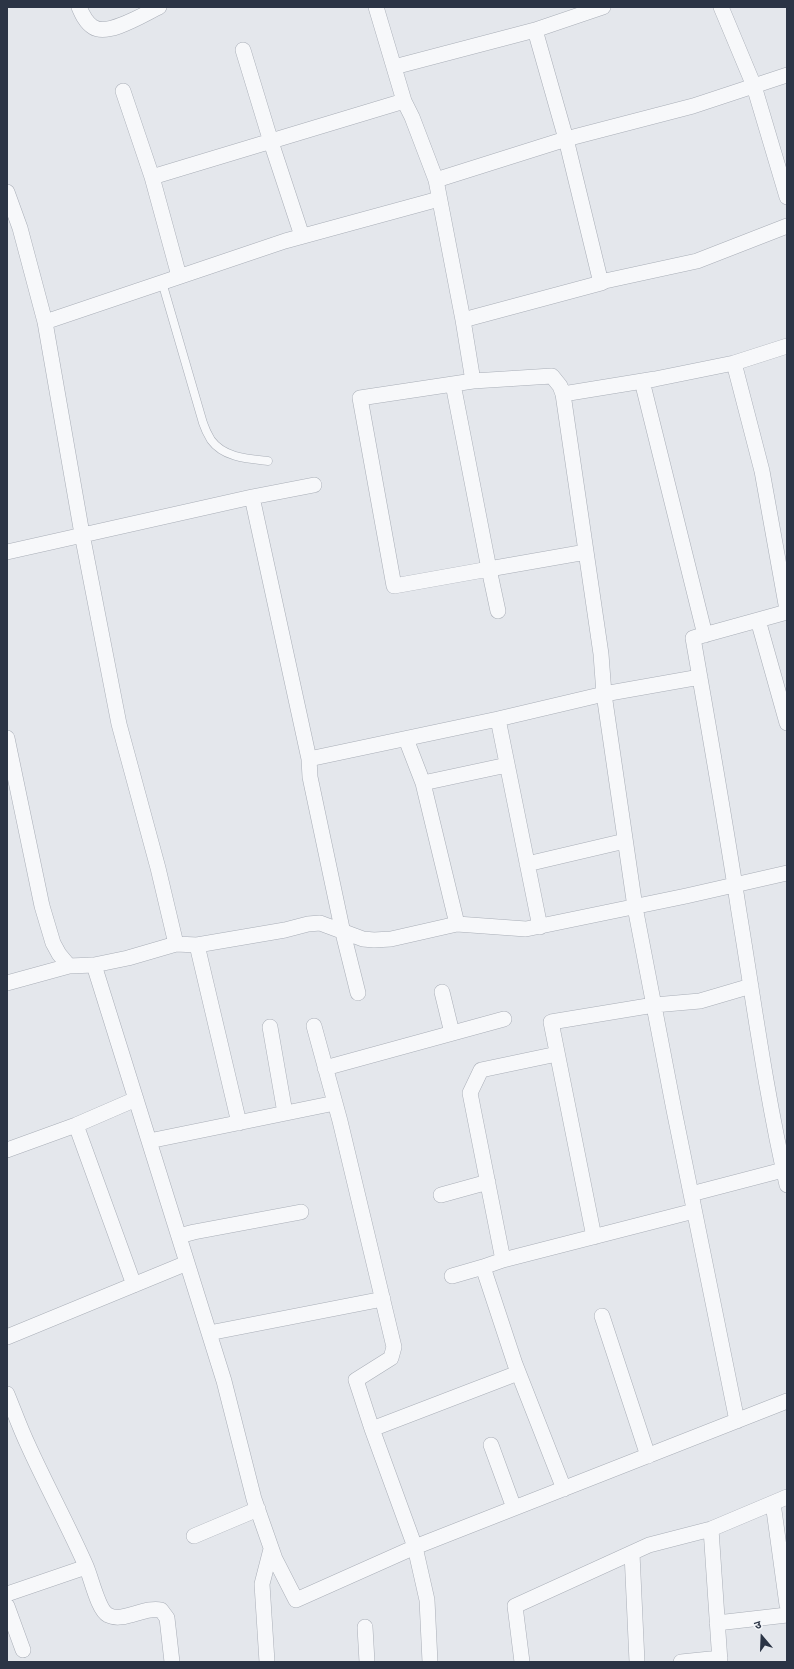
<!DOCTYPE html>
<html>
<head>
<meta charset="utf-8">
<style>
	body { margin:0 }
	#map { position:relative; width:794px; height:1669px; overflow:hidden; background:#e4e7ec; font-family:"DejaVu Sans","Noto Sans Devanagari",sans-serif }
	canvas { display:block }
	.frame { position:absolute; inset:0; border:8px solid #2b3445; pointer-events:none }
	.north { position:absolute; left:742px; top:1617px; width:40px; height:40px; -webkit-text-stroke:3px #f4f6f9; paint-order:stroke; rotate:341deg; font-size:11px; font-weight:700; line-height:16px; text-align:center; color:#2b3445 }
	.north::after { content:''; display:block; margin:auto; width:14px; height:18px; background:#2b3445; clip-path:polygon(50% 0,100% 100%,50% 72%,0 100%) }
</style>
</head>
<body>
<div id="map">
<canvas width="794" height="1669"></canvas>
<div class="frame"></div>
<div class="north">उ</div>
</div>
<script>
const g = document.querySelector('canvas').getContext('2d');
g.lineJoin = 'round';
function stroke(path, color, width, dash) {
  g.strokeStyle = color;
  g.lineWidth = width;
  g.lineCap = dash ? 'butt' : 'round';
  g.setLineDash(dash || []);
  g.stroke(path);
}
const service = new Path2D(`
	M162,282l41,141c2,6 5,12 8,17 13,18 38,19 57,21`);
const minor = new Path2D(`
	M79,7c3,7 7,16 14,20 15,10 51,-13 66,-20
	M376,7l28,94 8,16 24,63 27,140 138,-37 4,-2 92,-20 90,-35
	M721,7l33,79 33,111
	M535,30l31,109 35,144
	M243,50l28,92 31,94
	M394,67l141,-37 68,-23
	M123,91l29,86 27,99
	M152,177l252,-76
	M436,180l130,-41 127,-33 94,-31
	M7,192l13,36 25,94 37,212 37,190 39,144 18,76
	M463,320l10,61 79,-5 8,10 3,8 92,-15 79,-16 28,108 25,139
	M45,322l240,-81 154,-42
	M734,363l53,-17
	M473,381l-113,17 34,188 95,-17 9,42
	M642,381l63,254
	M453,384l36,185 97,-17
	M563,394l38,260 3,40 31,213 39,203 63,311
	M252,497l62,-12
	M7,552l245,-55 57,262
	M787,612l-94,26c16,91 32,182 46,274 15,91 27,183 48,273
	M758,620l29,103
	M498,719l42,208
	M7,738l35,168 11,37 6,11 10,12 25,-1
	M406,739l17,44 34,141
	M423,783l84,-18
	M527,864l98,-23
	M787,873l-101,23 -160,33 -69,-5 -66,15 -17,1 -11,-1 -43,-16 -12,1 -23,6 -88,15 -21,-1 -48,14 -34,7 130,416 30,118 21,60 21,41 119,-53 372,-146
	M197,945l42,178
	M7,983l62,-17
	M442,992l10,41
	M358,993l-15,-60 -33,-156 -1,-18 189,-40 106,-25 96,-17
	M314,1026l26,95 54,226 -3,11 -35,22 16,49 43,118 12,53 3,62
	M270,1027l15,86
	M557,1054l-76,16 -11,23 33,167 191,-49
	M325,1068l179,-49
	M76,1125l58,160
	M149,1141l186,-38
	M7,1150l69,-25 60,-26
	M691,1194l92,-24
	M441,1195l47,-13
	M179,1236l15,-4 107,-20
	M594,1237l-43,-215 103,-17 46,-4 51,-15
	M503,1260l-20,7 32,97 49,125
	M452,1276l31,-9
	M602,1316l46,140
	M209,1333l174,-34
	M7,1337l180,-74
	M7,1394c7,17 13,34 21,51 18,40 40,80 58,121 5,11 12,44 22,49 15,8 37,-9 53,-5l6,8 5,44
	M372,1429l146,-56
	M491,1445l23,63
	M773,1503l14,102
	M711,1529l9,133
	M194,1536l64,-27
	M632,1553l5,109
	M7,1594l79,-27
	M7,1606l16,44
	M717,1623l70,-8
	M365,1627l2,35
	M267,1662l-5,-78 9,-35
	M522,1662l-7,-56 134,-61 62,-16 76,-32
	M681,1662l39,-4`);
stroke(service, '#a9aeb7', 9);
stroke(minor, '#a9aeb7', 16);
stroke(service, '#f7f8fa', 8);
stroke(minor, '#f7f8fa', 15);
</script>
</body>
</html>
